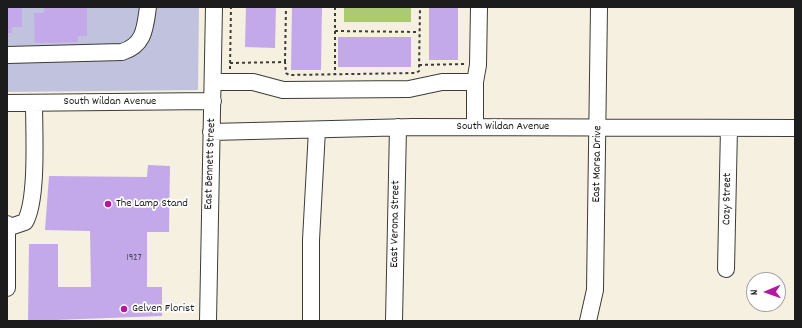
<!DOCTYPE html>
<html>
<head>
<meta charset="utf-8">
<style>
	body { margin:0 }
	#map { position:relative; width:802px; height:328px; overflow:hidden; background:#f5f0e0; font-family:Dekko,sans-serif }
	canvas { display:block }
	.frame { position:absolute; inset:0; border:8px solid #1c1c1c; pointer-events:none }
	.north { position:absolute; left:746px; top:272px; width:40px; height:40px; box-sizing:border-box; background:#fff; border:1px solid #a4a4a4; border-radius:50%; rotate:268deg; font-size:11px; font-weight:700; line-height:16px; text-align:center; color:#1c1c1c }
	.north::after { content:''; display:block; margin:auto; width:14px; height:18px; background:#b5179e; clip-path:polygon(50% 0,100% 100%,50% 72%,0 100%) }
</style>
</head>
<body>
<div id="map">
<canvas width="802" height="328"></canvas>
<div class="frame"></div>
<div class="north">N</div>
</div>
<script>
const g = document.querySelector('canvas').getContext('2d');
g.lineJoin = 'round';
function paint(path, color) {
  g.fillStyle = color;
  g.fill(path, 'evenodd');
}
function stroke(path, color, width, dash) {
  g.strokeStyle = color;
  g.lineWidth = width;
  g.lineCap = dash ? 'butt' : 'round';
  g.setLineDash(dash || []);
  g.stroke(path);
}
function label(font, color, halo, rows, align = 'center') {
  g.font = font + ' Dekko,sans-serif';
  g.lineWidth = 3.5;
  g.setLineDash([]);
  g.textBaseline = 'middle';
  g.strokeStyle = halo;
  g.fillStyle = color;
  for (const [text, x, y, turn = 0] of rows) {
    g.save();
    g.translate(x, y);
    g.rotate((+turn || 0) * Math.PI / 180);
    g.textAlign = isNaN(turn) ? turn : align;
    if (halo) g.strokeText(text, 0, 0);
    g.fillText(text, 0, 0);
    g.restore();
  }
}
paint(new Path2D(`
	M7,7h192l-1,83 -191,2z`), '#c1c2dd');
paint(new Path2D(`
	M344,7h67v15h-67z`), '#abca71');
paint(new Path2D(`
	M7,7h15v20h-10v6h-5z
	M44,7h43v29h-9v6l-43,1 -1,-30h10z
	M246,7h30l-1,41 -30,-1z
	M292,7h30l-1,63h-30z
	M429,7h29v53h-29z
	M338,37h73v30h-73z
	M148,165l22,1 -1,66h-22v55h15v29l-134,5 1,-77h29v43h33l-1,-56 -45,-1 4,-54 98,1z`), '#c3a9ea');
const minor = new Path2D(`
	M7,55l115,-3c23,-7 23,-25 26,-45
	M214,82h39l30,8 126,-1 33,-7h33v45
	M475,82l3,-17 1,-58
	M7,103l206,-2
	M211,132l202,-5 382,1
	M7,224v64
	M7,228l18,-6c13,-22 9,-91 9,-119
	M726,269l3,-141
	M311,320v-80l6,-110
	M208,321l6,-314
	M394,321l4,-194
	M588,321l7,-31 4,-283`);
stroke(minor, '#3d3c39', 18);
stroke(new Path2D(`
	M335,7v67
	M335,31l84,1
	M285,62l1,-55
	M230,63l55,-1 1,11 3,2 127,-2 3,-2 1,-64
	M419,65l46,-1
	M230,69l1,-62`), '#3d3c39', 2, [3, 3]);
stroke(minor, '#fff', 16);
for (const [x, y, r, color] of [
	[108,204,4,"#b5179e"],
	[124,309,4,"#b5179e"]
]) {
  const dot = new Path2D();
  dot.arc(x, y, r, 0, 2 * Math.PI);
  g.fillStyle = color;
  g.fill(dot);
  stroke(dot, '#fff', 1.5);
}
label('10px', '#463f50', null, [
	["1927",134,259]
]);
label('12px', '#1c1c1c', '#fff', [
	["South Wildan Avenue",110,102],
	["South Wildan Avenue",503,127],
	["East Bennett Street",211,164,-88],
	["East Marsa Drive",598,164,-89],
	["Cozy Street",728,199,-89],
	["East Verona Street",396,224,-89]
]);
label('12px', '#1c1c1c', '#fff', [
	["The Lamp Stand",116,204],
	["Gelven Florist",132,309]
], 'left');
</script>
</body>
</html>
